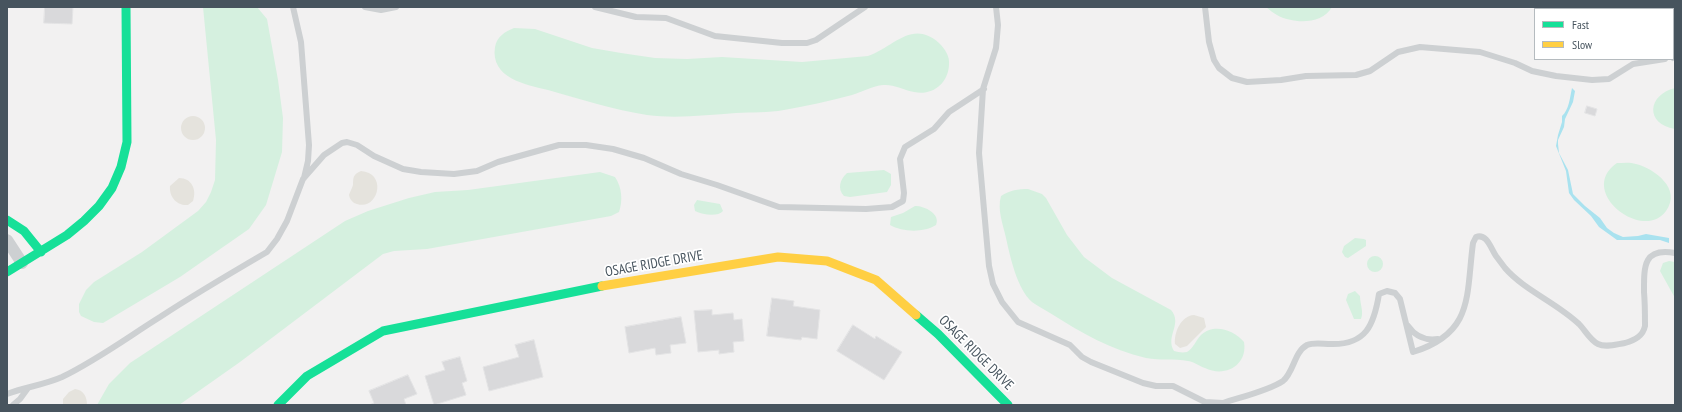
<!DOCTYPE html>
<html>
<head>
<meta charset="utf-8">
<style>
	body { margin:0 }
	#map { position:relative; width:1682px; height:412px; overflow:hidden; background:#f2f1f1; font-family:"PT Sans Narrow",sans-serif }
	canvas { display:block }
	.frame { position:absolute; inset:0; border:8px solid #47545e; pointer-events:none }
	.legend { position:absolute; left:1534px; top:8px; width:140px; height:52px; box-sizing:border-box; background:#fff; border:1px solid #b5bbbf; margin:0; padding:5px 7px; list-style:none; font-size:12px; color:#47545e }
	.legend li { display:flex; align-items:center; gap:8px; height:20px }
	.legend b { width:20px; border:1px solid #b5bbbf }
</style>
</head>
<body>
<div id="map">
<canvas width="1682" height="412"></canvas>
<div class="frame"></div>
<ul class="legend">
<li><b style="height:5px;background:#16e098"></b>Fast</li>
<li><b style="height:5px;background:#ffcf43"></b>Slow</li>
</ul>
</div>
<script>
const g = document.querySelector('canvas').getContext('2d');
g.lineJoin = 'round';
function paint(path, color) {
  g.fillStyle = color;
  g.fill(path, 'evenodd');
}
function stroke(path, color, width, dash) {
  g.strokeStyle = color;
  g.lineWidth = width;
  g.lineCap = dash ? 'butt' : 'round';
  g.setLineDash(dash || []);
  g.stroke(path);
}
function label(font, color, halo, rows, align = 'center') {
  g.font = font + ' "PT Sans Narrow",sans-serif';
  g.lineWidth = 3.5;
  g.setLineDash([]);
  g.textBaseline = 'middle';
  g.strokeStyle = halo;
  g.fillStyle = color;
  for (const [text, x, y, turn = 0] of rows) {
    g.save();
    g.translate(x, y);
    g.rotate((+turn || 0) * Math.PI / 180);
    g.textAlign = isNaN(turn) ? turn : align;
    if (halo) g.strokeText(text, 0, 0);
    g.fillText(text, 0, 0);
    g.restore();
  }
}
paint(new Path2D(`
	M203,7h54l10,12 11,61 5,38 -1,34 -16,53 -17,24 -69,48 -77,46 -9,-1 -13,-6 -2,-4v-8l7,-14 8,-8 48,-30 56,-41 8,-9 5,-10 4,-12 1,-40z
	M1266,7h66c-10,18 -39,17 -55,8 -4,-2 -7,-5 -11,-8z
	M514,28l21,1 57,19 29,5 34,5 32,1 35,-2 80,5 66,-6c26,-9 44,-37 71,-13 6,6 11,13 10,22 -1,19 -17,31 -35,27 -10,-2 -21,-8 -31,-7 -10,1 -21,7 -31,10 -22,6 -45,11 -68,15 -16,3 -32,2 -48,3 -29,2 -60,6 -89,2 -33,-5 -67,-16 -99,-25 -22,-5 -58,-12 -53,-43 2,-11 10,-15 19,-19z
	M1675,88v41c-30,-5 -28,-34 0,-41z
	M1617,163c6,0 13,-1 19,1 19,5 46,25 30,47 -23,32 -90,-20 -49,-48z
	M884,170l7,4v11l-4,7 -37,5 -6,-1c-7,-7 -4,-17 3,-23z
	M600,172l15,5c7,10 8,24 4,35l-8,4 -184,33 -33,2 -11,3 -143,108 -61,43h-82l12,-21 21,-21 215,-142 23,-10 41,-13 26,-6 33,-2z
	M1028,189l14,5 4,4 21,37 17,22 28,21 59,32c12,14 -6,26 3,41 4,1 8,2 13,1 6,-3 9,-12 14,-17 13,-12 33,-5 43,7 4,23 -19,36 -39,26 -6,-2 -10,-6 -17,-7 -14,-3 -28,0 -42,-3 -35,-8 -66,-26 -96,-45 -6,-4 -13,-7 -18,-11 -15,-13 -22,-46 -26,-64 -3,-14 -9,-28 -5,-42 9,-6 17,-7 27,-7z
	M697,200l23,4 3,7c-5,6 -20,4 -28,0l-1,-6z
	M915,206c10,0 26,8 21,19 -12,8 -34,7 -46,0l1,-8 12,-4z
	M1355,238l9,1 2,1v6l-18,12 -3,-1 -3,-5 2,-6z
	M1367 264a8 8 0 1 1 16 0a8 8 0 1 1-16 0Z
	M1669,261l6,1v36l-15,-27 3,-8z
	M1355,291l5,5c0,8 4,16 1,23h-7l-8,-19 2,-6z`), '#d5f0df');
paint(new Path2D(`
	M181 128a12 12 0 1 1 24 0a12 12 0 1 1-24 0Z
	M361,171c27,2 17,40 -4,33 -4,-1 -7,-4 -8,-9 1,-3 3,-7 4,-10 0,-7 0,-11 8,-14z
	M179,178c13,0 18,12 14,23l-5,4c-12,1 -19,-9 -18,-19z
	M1194,315l10,3 2,9 -19,19 -7,2 -5,-4c-1,-12 6,-28 19,-29z
	M75,389c9,1 12,8 12,16h-24v-6l6,-7z`), '#e5e3dd');
paint(new Path2D(`
	M1602,7h57l-9,2h-44z
	M1572,88l3,3 -2,11 -8,17 -1,8 -6,13v4l1,9 9,17 5,24 12,12 15,12 7,10 7,5 9,4 15,-1 8,-2 23,4v5l-9,-3h-43l-18,-13 -8,-11 -17,-16 -5,-7 -3,-22 -10,-25 2,-11 4,-13v-6c7,-6 8,-19 10,-28z`), '#a9e2ef');
const building = new Path2D(`
	M45,7h28l-1,17 -28,-1z
	M1587,106l10,3 -2,7 -10,-3z
	M772,298l22,3 -1,5 27,4 -3,29 -15,-2 -1,3 -34,-4z
	M712,310v5l21,-2 1,7 8,-1 2,22 -11,1 1,10 -15,2v-4l-21,2 -4,-41z
	M681,317l5,26 -16,2 1,8 -15,2 -1,-7 -26,5 -4,-26z
	M853,325l22,14 1,-3 26,16 -18,28 -47,-29z
	M534,340l9,37 -54,14 -6,-24 36,-10 -4,-12z
	M460,357l7,24 -5,2 4,12 -32,10 -9,-29 20,-6 -3,-8z
	M408,375l9,19 -13,5 2,6h-37l5,-2 -5,-12z`);
paint(building, '#d9d9db');
stroke(building, '#e3e3e4', 1);
stroke(new Path2D(`
	M293,7l8,35 8,103 -1,16 -4,17
	M365,7l16,3 15,-3
	M595,7l41,10 30,1 49,18 67,7h25l9,-3 49,-33
	M996,7l2,18 -2,23 -13,41 -4,64 10,113 4,18 9,18 16,20 52,23 12,12 9,5 52,21 13,3h17l32,16 18,1c18,-6 45,-12 60,-22 11,-9 11,-29 24,-36 7,-3 16,-1 24,-1 35,1 43,-19 48,-50l8,-3 8,2 5,6 13,53c61,-19 53,-56 60,-109l3,-6c11,-4 15,12 20,19 3,4 6,8 9,12 19,22 52,35 74,56 6,6 11,16 19,20 8,4 19,0 27,-1 10,-3 18,-7 20,-17 0,-11 0,-23 -1,-34 0,-25 -1,-45 31,-39
	M1205,7l4,35 5,18 5,8 13,10 15,4 34,-2 25,-4 50,-1 14,-4 28,-19 22,-5 60,5 35,11 17,8 24,5 36,4 17,-1 24,-15 32,-5
	M1673,58l2,-1
	M1408,326c7,10 18,15 30,13
	M7,394c18,-7 37,-9 55,-17 35,-17 66,-40 98,-60 35,-23 71,-44 107,-65l10,-13 10,-18 16,-42 21,-24 18,-12 5,-1 10,3 17,11 29,13 18,3 33,2 23,-3 21,-9 61,-17h27l27,4 31,9 37,16 36,11 62,22 87,2 26,-2 11,-6 1,-8 -4,-34 5,-12 29,-18 15,-17 35,-23
	M13,405l7,-6 8,-11`), '#cdd0d2', 6);
stroke(new Path2D(`
	M7,240l15,23`), '#cdd0d2', 12);
stroke(new Path2D(`
	M7,220l17,11 17,21
	M7,272l60,-37 17,-14 15,-15 13,-18 9,-21 6,-25 -1,-135
	M916,315l22,19 70,71
	M278,405l29,-29 76,-45 219,-45`), '#16e098', 9);
stroke(new Path2D(`
	M602,286l176,-29 49,4 49,19 40,35`), '#ffcf43', 9);
label('14px', '#47545e', '#fff', [
	["OSAGE RIDGE DRIVE",654,264,-10],
	["OSAGE RIDGE DRIVE",976,353,45]
]);
</script>
</body>
</html>
